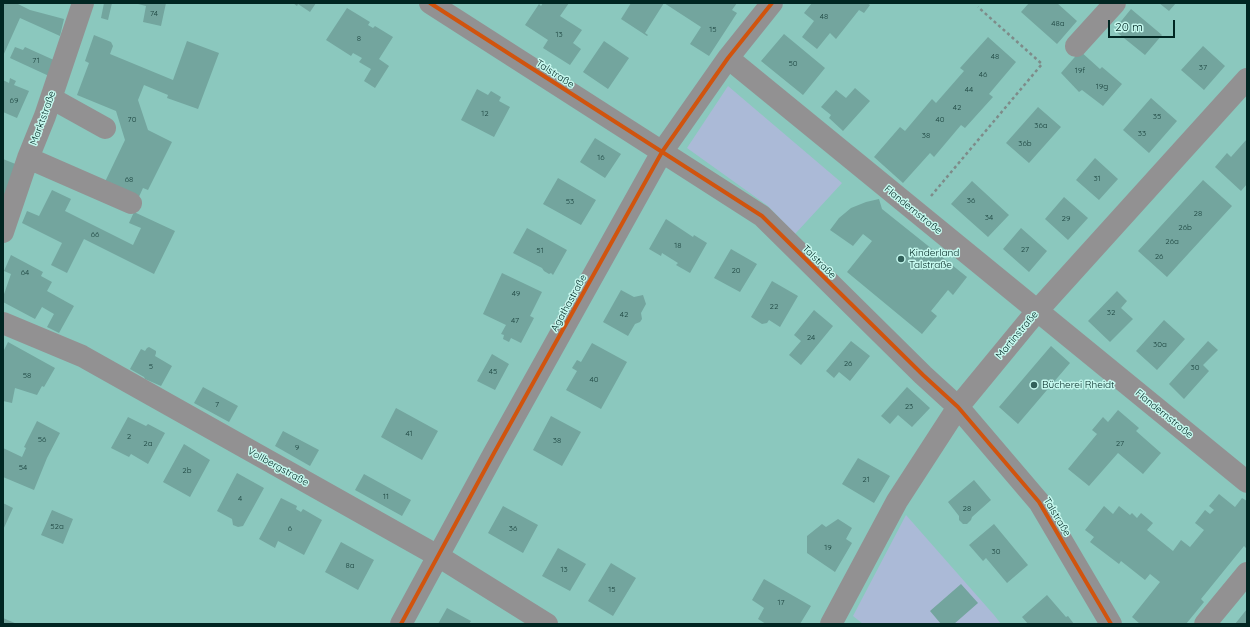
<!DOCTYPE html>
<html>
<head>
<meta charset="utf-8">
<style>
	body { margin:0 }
	#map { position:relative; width:1250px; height:627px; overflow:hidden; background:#8bc8be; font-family:Quicksand,sans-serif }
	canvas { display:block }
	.frame { position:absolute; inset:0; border:4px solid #012622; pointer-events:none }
	.scale { position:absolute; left:1108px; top:20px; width:67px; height:18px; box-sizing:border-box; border:2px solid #012622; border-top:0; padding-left:5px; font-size:12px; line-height:14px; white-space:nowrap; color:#012622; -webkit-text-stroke:3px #c5f8ee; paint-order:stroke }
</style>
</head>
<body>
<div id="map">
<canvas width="1250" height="627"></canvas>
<div class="frame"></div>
<div class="scale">20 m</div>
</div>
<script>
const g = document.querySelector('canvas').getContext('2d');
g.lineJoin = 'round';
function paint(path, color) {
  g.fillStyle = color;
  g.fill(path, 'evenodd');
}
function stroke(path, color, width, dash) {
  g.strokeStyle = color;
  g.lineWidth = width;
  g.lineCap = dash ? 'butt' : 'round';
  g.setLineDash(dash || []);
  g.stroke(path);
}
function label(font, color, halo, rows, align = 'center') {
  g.font = font + ' Quicksand,sans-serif';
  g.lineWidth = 3;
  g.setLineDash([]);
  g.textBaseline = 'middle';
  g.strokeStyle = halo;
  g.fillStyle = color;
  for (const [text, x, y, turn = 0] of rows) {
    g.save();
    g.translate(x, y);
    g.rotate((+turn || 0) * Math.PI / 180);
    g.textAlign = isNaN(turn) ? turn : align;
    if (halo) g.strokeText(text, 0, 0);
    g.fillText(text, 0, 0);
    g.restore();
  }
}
paint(new Path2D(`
	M728,86l114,97 -47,51 -27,-28 -81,-58z
	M906,515l88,100 7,9h-138l-10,-8z`), '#abbad7');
paint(new Path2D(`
	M3,3h13l14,7 34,9 -4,17 -40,-18 -17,38z
	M104,3h8l-4,17 -7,-2z
	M134,3h32l-5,23 -18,-4 3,-16z
	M293,3h23l-6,9 -12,-8 -1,2z
	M543,3h26l-9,13 22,14 -9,13 8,6 -11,16 -27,-17 5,-8 -23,-15 14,-21 2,2z
	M631,3h106l-5,7 5,3 -28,43 -19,-12 11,-17 -37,-24 -19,30 3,2 -1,1 -26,-17z
	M812,3h55l3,2 -6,8 -5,-3 -23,29 -6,-6 -13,16 -15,-12 12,-16 -10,-8z
	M1029,3h28l20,18 -20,23 -36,-32z
	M1159,3h17l-7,8z
	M347,8l23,14 -2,3 5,3 2,-2 18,11 -14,22 10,7 -14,22 -11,-7 7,-12 -12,-7 3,-4 -9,-5 -2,3 -25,-16z
	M1131,9l31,26 -17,20 -31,-25z
	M784,34l41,34 -22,27 -42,-34z
	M94,35l17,7 2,4 -3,8 63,26 14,-39 32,12 -21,56 -31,-11 1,-3 -24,-10 -6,15 10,30 24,12 -24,48 -5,-2 -6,13 -34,-15 22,-46 -9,-29 -39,-16 12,-32 -4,-2z
	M988,37l28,25 -27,32 4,3 -28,31 -4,-3 -27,32 -4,-4 -27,30 -29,-26 26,-30 5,4 27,-32 4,4 28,-32 -4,-3z
	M604,41l25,17 -21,31 -25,-17z
	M1203,46l22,20 -21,24 -23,-20z
	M15,47l8,3 2,-3 31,14 -7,15 -39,-18z
	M1080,51l20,18 2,-2 20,17 -19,22 -21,-16 -3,2 -18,-19z
	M10,78l6,3 -2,4 15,6 -12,27 -14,-6v-32l6,3z
	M855,88l15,13 -27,30 -14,-13 2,-3 -10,-8 15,-17 10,8z
	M477,89l11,6 3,-4 10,6 -2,4 11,6 -16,30 -33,-17z
	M1151,98l26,23 -28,32 -26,-23z
	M1038,107l23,20 -32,36 -23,-20z
	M595,138l26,16 -16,24 -25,-16z
	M1247,139v45l-6,7 -26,-24 12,-14 4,4z
	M1095,158l23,21 -19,21 -23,-20z
	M3,159l15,6 -15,38z
	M558,178l38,22 -15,25 -38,-21z
	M1203,180l29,26 -65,71 -29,-26z
	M972,181l37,34 -21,22 -37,-33z
	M52,190l19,9 -6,12 68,34 8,-17 -12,-5 5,-11 41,19 -21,43 -70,-35 -17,34 -16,-8 11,-22 -40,-20 5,-12 12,5z
	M1064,197l24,21 -20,22 -23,-21z
	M879,199l3,10 85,68 -14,18 -5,-5 -17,21 6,5 -15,18 -75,-62 25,-31 -9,-7 -10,12 -23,-16 9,-12 12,-10 15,-6z
	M666,219l27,18 1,-2 13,8 -17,30 -14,-8 2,-2 -16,-10 -1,3 -12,-7z
	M527,228l40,22 -14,25 -2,-2 -2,1 -5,-3 -2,-3 -29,-15z
	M1021,228l26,23 -18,21 -26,-23z
	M731,249l26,15 -17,28 -26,-14z
	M11,255l32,17 -2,4 11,6 -5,9 27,15 -15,27 -12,-6 7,-13 -12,-7 -7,12 -32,-17v-5l8,-23 -7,-3z
	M502,273l40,19 -12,24 4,2 -13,25 -10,-5 -2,4 -6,-3 1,-4 -3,-1 5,-9 -23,-11z
	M772,281l26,15 -18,31 -11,-7 -2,3 -5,1 -11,-7z
	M621,290l13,7 9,-2 3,9 -5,9 1,6 -2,3 -5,2 -7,12 -25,-14z
	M1117,291l10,10 -6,7 12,11 -23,23 -22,-21z
	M814,310l19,16 -32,39 -12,-10 12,-14 -7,-6z
	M1164,320l21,19 -28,31 -21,-19z
	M851,341l19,15 -20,25 -11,-9 -5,6 -8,-7z
	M1208,341l10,9 -15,15 6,6 -25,28 -15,-15z
	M8,342l47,26 -11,19 -2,-1 -5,9 -22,-7 -3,15 -9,-2v-49z
	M592,343l35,19 -26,47 -35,-19 11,-19 -5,-3 5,-8 4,2z
	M1051,346l19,17 -52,61 -19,-17z
	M149,347l7,4v2l-1,3 17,10 -11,20 -16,-7 -1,-2 -14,-8 11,-20 4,2 2,-3z
	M492,354l17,10 -14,26 -18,-9z
	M203,387l35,19 -9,16 -35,-19z
	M907,387l23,21 -18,19 -14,-12 -8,9 -9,-8z
	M396,408l42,23 -16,29 -41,-23z
	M1118,410l21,18 -3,3 25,22 -18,21 -25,-21 -29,33 -21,-17 29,-35 -5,-4 11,-13 5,5z
	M551,416l30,16 -19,34 -29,-16z
	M128,417l18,9 2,-2 17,9 -17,31 -17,-10 -2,3 -18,-9z
	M37,421l23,12 -13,25 -13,32 -31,-13v-29l19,9 4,-9 -2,-1z
	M283,431l36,19 -9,16 -35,-20z
	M184,444l26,16 -20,37 -27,-15z
	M858,458l32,18 -16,27 -32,-19z
	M237,473l27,15 -21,38 -5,1 -5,-2 -1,-6 -15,-8z
	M364,474l47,26 -9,16 -47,-26z
	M974,480l17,20 -19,17 -1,3 -4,4h-4l-4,-4v-4l-11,-14z
	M1219,494l16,13 7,-9 5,3v48l-3,-3 -43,53 3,3 -18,22h-46l-8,-7 28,-35 -10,-8 -5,6 -24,-19 -2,3 -29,-22 4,-5 -9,-7 19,-24 9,8 6,-8 11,9 2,-2 5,5 4,-5 12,10 -6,7 26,21 8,-11 9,7 14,-17 -9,-7 10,-13 5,4 4,-4 -5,-4z
	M281,498l16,8 -1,3 5,3 2,-3 19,11 -18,35 -26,-14 -3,7 -16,-9z
	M3,503l10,5 -10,22z
	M503,506l35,19 -15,28 -35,-20z
	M52,510l21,9 -10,25 -22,-9z
	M838,519l14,9 -6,11 6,4 -17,29 -28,-19v-17l15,-12 4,3z
	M994,524l34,41 -21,18 -21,-25 -3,3 -14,-16z
	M341,542l33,18 -16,30 -33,-18z
	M558,548l28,16 -16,27 -28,-15z
	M611,563l25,15 -23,38 -25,-15z
	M764,579l47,27 -11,18h-34l-8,-5 6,-11 -12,-8z
	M961,584l17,19 -24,21h-13l-11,-13z
	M1047,595l19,22 2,-1 6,8h-46l-6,-7z
	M447,608l24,13 -2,3h-31z
	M1247,609v15h-12z
	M3,618l14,6h-14z`), '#73a59e');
stroke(new Path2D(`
	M931,196l111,-132 -64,-57`), '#7e8b89', 2.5, [3, 3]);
stroke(new Path2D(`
	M430,3l332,213 161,159 35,32 81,95 72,122
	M1076,46l39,-43
	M728,58l519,424
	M51,98l54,30
	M28,158l103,45
	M3,232l25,-74 17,-42 38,-113
	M3,323l79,33 356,200 109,68
	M401,624l93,-171 168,-301 66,-94 44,-55
	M831,624l66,-123 61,-94 79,-96 210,-232
	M1205,624l42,-51`), '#929192', 22);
stroke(new Path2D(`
	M430,3l332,213 161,159 35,32 81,95 72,122
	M401,624l93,-171 168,-301 66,-94 44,-55`), '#d1540e', 4);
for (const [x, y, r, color] of [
	[901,259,4,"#315f59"],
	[1034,385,4,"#315f59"]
]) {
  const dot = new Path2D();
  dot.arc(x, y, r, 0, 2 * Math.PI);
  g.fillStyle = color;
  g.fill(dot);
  stroke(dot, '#c5f8ee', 1.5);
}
label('8px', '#1e4641', null, [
	["74",154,14],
	["48",824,17],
	["48a",1058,24],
	["15",713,30],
	["13",559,35],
	["8",359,39],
	["48",995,57],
	["71",36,61],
	["50",793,64],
	["37",1203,68],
	["19f",1080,71],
	["46",983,75],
	["19g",1102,87],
	["44",969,90],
	["69",14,101],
	["42",957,108],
	["12",485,114],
	["35",1157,117],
	["70",132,120],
	["40",940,120],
	["36a",1041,126],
	["33",1142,134],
	["38",926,136],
	["36b",1025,144],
	["16",601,158],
	["31",1097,179],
	["68",129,180],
	["36",971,201],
	["53",570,202],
	["28",1198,214],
	["34",989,218],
	["29",1066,219],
	["26b",1185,228],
	["66",95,235],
	["26a",1172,242],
	["18",678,246],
	["27",1025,250],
	["51",540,251],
	["26",1159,257],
	["20",736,271],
	["64",25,273],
	["49",516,294],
	["22",774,307],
	["32",1111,313],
	["42",624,315],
	["47",515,321],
	["24",811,338],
	["30a",1160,345],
	["26",848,364],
	["5",151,367],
	["30",1195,368],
	["45",493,372],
	["58",27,376],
	["40",594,380],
	["7",217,405],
	["23",909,407],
	["41",409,434],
	["2",129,437],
	["56",42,440],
	["38",557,441],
	["2a",148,444],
	["27",1120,444],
	["9",297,448],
	["54",23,468],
	["2b",187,471],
	["21",866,480],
	["11",386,497],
	["4",240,499],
	["28",967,509],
	["52a",57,527],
	["6",290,529],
	["36",513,529],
	["19",828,548],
	["30",996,552],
	["8a",350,566],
	["13",564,570],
	["15",612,590],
	["17",781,603]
]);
label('10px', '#012622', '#c5f8ee', [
	["Talstraße",555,74,33],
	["Marktstraße",43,118,-70],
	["Flandernstraße",913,210,39],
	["Talstraße",819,262,45],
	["Agathastraße",569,303,-61],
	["Martinstraße",1017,335,-50],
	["Flandernstraße",1164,414,39],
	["Vollbergstraße",278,467,29],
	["Talstraße",1057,517,59]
]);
label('10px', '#012622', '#c5f8ee', [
	["Kinderland",909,253],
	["Talstraße",909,265],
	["Bücherei Rheidt",1042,385]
], 'left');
</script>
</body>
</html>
